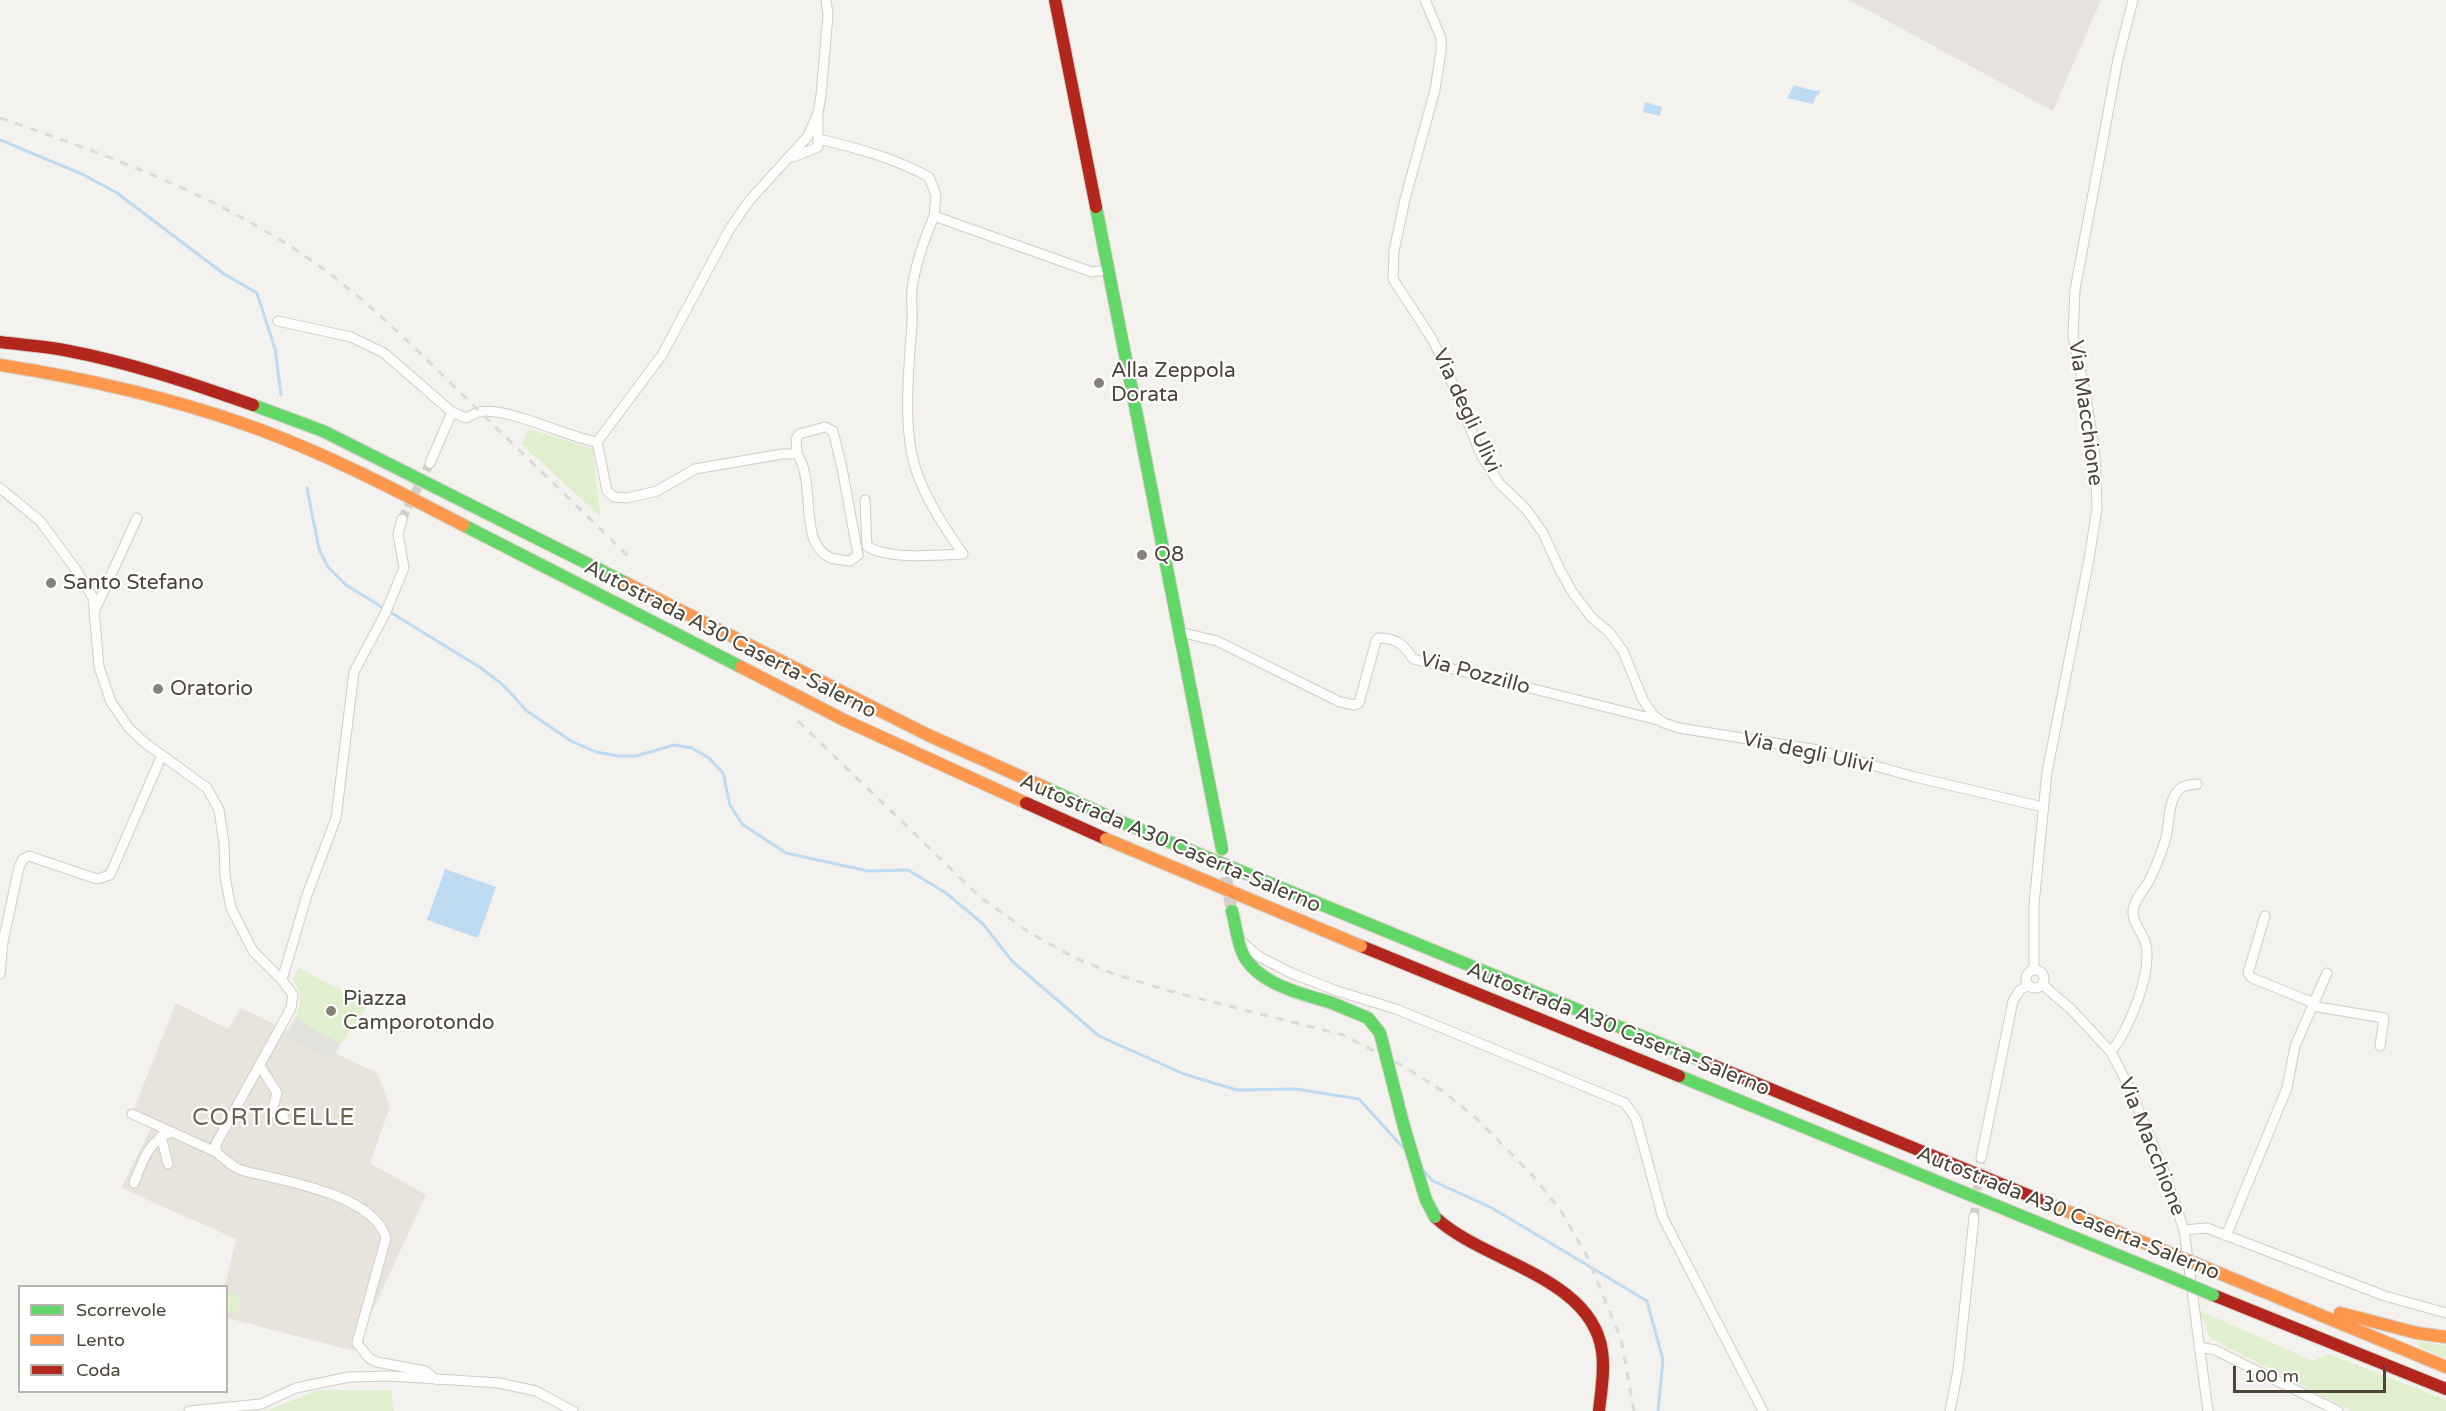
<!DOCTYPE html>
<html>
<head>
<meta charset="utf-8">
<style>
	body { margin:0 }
	#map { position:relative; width:2446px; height:1411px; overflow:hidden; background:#f3f2ee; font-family:"Varela Round",sans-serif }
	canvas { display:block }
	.legend { position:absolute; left:18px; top:1285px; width:210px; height:108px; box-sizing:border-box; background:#fff; border:2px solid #b7b5af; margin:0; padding:8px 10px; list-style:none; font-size:18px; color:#4c4538 }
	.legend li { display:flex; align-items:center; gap:12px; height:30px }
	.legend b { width:30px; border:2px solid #b7b5af }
	.scale { position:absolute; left:2233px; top:1366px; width:153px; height:27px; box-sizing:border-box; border:3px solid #4c4538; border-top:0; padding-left:8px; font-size:18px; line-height:21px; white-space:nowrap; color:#4c4538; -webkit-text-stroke:4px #fff; paint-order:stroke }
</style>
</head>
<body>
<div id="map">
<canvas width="2446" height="1411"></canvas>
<ul class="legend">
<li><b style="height:8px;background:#63d668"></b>Scorrevole</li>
<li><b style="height:8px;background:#ff974d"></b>Lento</li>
<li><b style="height:8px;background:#b3261e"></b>Coda</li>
</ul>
<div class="scale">100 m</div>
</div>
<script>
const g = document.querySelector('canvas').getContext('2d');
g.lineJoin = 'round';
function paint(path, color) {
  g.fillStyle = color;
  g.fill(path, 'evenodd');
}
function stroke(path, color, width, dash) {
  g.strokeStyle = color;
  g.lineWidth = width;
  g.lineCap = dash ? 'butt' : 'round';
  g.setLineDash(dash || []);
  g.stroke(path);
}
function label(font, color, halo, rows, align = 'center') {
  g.font = font + ' "Varela Round",sans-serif';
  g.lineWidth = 4.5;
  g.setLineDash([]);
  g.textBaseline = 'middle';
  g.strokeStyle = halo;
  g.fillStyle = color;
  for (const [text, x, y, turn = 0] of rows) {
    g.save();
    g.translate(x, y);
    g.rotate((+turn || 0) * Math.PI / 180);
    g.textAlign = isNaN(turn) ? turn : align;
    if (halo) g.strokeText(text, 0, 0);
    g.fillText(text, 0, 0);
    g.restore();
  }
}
paint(new Path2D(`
	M176,1003l52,26 13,-21 136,65 13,34 -20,56 56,32 -72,156 -127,-33 -2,-32 11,-47 -115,-51 32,-64 -21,-10z`), '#e8e4db');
paint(new Path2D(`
	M1849,0h252l-48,111z`), '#e6e2dd');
paint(new Path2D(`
	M529,429l64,20 7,67 -79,-72z
	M299,968l69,37 -27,39 -46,-26c7,-17 7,-24 -2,-39z
	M227,1292l15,4 -5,18 -10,-2z
	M2200,1311l113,50 16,-7 117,46v11h-94l-142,-73z
	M2416,1341l30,5v12l-27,-11z
	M319,1390h72l3,21h-129z`), '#e0efce');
paint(new Path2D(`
	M295,1018l46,26 -11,16 -46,-23z`), '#e3e1dd');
paint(new Path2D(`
	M1794,85l20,6 5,-1 1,4 -4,2 -3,8 -26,-6z
	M1645,102l17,5 -2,9 -17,-4z
	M445,869l51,18 -18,51 -51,-18z`), '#bddcf3');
stroke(new Path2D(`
	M0,140l82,34 35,19 107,81 33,19 18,56 6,46
	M307,488l12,61 9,18 18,18 135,83 22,17 24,26 44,30 25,11 22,4h18l38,-11 18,3 17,10 14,15 7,32 12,19 44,29 82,18 40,-1 38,23 37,31 29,37 87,75 85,38 53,16 59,-1 63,10 48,53
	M1421,1168l12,13 59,27 155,93 16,59 -5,51`), '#bddcf3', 3);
stroke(new Path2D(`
	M402,519l28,-56
	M1974,1217l7,-59`), '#d2cfca', 9, [9, 4.5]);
stroke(new Path2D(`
	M1223,859l9,52`), '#d2cfca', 12, [12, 6]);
const street = new Path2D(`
	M1425,0l16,38v13l-6,39 -30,109 -11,52 -1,28 39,60 14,28 35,88 18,28 27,26 17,24 17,37 13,23 19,25 17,14 14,19 20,49 11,16 10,7 15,5 139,22 97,27 128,30
	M819,139c38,9 75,19 110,38l7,18 -2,21 158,56 16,-2
	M793,157l25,-10v-30
	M934,216c-9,21 -17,44 -21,66 -3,13 0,28 -1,41 -3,45 -10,104 4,147 10,30 29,58 47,84
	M278,321l73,16 33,16 68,59 -22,51
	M452,412l14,6c4,-2 9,-5 13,-6 27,-6 88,25 118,30
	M797,454l-1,-15 3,-5 26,-7 8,4 9,37 16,87 -8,6c-6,-1 -13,-1 -19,-3 -34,-14 -14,-76 -34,-104h-15l-87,15 -38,22 -30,7 -13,-1 -7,-6 -10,-49 65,-87 67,-125 20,-29 59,-65 10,-23 3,-18 7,-80 -2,-15
	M0,488l40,33 37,50 16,27 6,69 12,35 18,26 16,15 62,45 12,22 5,33 1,34 6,31 22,43 29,29 11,15 -2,13 -75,136v8c7,6 14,13 23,17 9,4 21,5 31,8 35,8 105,23 116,61l-29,105 12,15 8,4 48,9 12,9
	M865,500l2,46c20,14 72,9 96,8
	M95,610l42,-92
	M1180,632l37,9 123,61 14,3 5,-2 17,-62 2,-3c18,0 26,6 35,21l245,61
	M2265,916l-17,57 4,5 62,25
	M1239,939l19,17 33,17 46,18 59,18 229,94 11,16 27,99 100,193
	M2026 979a9 9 0 1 1 18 0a9 9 0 1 1-18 0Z
	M2034,970v-66l13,-132 42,-213 8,-51 -2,-53 -9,-58 -13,-61 2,-46 43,-231 15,-59
	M0,974l3,-32 16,-75 4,-8 6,-3 68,23 13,-4 52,-120
	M282,980l25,-85 29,-77 18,-146 31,-58 19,-46 -6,-34 4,-15
	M2043,985l29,25 39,42 19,37 35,85 19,56 24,181
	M2312,1006l72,12 -4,28
	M2111,1052c18,-23 41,-78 35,-107 -2,-12 -14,-21 -13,-34 2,-14 11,-20 17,-32 6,-12 11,-26 15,-38 5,-15 2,-36 12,-49 5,-7 12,-7 20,-8
	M260,1066l17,27 -5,18 12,6
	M132,1114l84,38
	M161,1136l7,28
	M1981,1158l32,-157 7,-11 9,-5
	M134,1183c8,-20 15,-44 38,-51
	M2184,1230l23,-2 178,68 61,17
	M2226,1236l61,-148 8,-42 32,-73
	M2199,1347l16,3 123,61
	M189,1411l72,-7 35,-16 53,-11 42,-1 108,7 37,8 37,20
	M1950,1411l8,-41 16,-153`);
const fast = new Path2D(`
	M1096,207l126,642
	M253,405l70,26 303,152
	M463,525l278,142
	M1044,787l70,32
	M1232,911c4,15 5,31 12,45 16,29 59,38 88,47
	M1376,927l329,135
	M1679,1076l487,199`);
const slow = new Path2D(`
	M0,365c83,13 164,31 244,59 75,26 148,64 219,101
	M626,583l302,152 116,52
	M741,667l103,53 182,83
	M2052,1205l105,43
	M2197,1264l249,103
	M2340,1313l77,20 29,4`);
const jam = new Path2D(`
	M1055,0l41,207
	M0,342c21,3 43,4 64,8 64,12 127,33 189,55
	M1026,803l80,36
	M1361,946l318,130
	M1705,1062l347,143
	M1435,1217c47,45 156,59 167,134 3,20 -1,40 -3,60
	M2213,1295l233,94`);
stroke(street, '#d0cdc8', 11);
stroke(fast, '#d3cfc4', 14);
stroke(slow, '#d3cfc4', 14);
stroke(jam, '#d3cfc4', 14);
stroke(street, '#fdfdfc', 9);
stroke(fast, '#63d668', 12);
stroke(slow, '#ff974d', 12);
stroke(jam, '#b3261e', 12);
stroke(new Path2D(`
	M0,118c116,40 235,83 334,159 50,39 94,84 140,129 51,50 104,101 155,151
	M798,721l182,176 50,36 45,25 39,16 56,17 173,44 60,31 41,26 34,28 55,56 28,35 26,45 34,83 13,72`), '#dbdbda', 3, [8, 8]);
const fastBridge = new Path2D(`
	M1114,819l262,108
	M1332,1003l36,15 12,15 24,94 22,73 9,17
	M2166,1275l47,20`);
const slowBridge = new Path2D(`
	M1106,839l255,107
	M2157,1248l40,16`);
stroke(fastBridge, '#d3cfc4', 14, []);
stroke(slowBridge, '#d3cfc4', 14, []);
stroke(fastBridge, '#63d668', 12);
stroke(slowBridge, '#ff974d', 12);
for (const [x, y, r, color] of [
	[1099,383,6,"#868278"],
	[1142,555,6,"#868278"],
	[51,583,6,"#868278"],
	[158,689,6,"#868278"],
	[331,1011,6,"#868278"]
]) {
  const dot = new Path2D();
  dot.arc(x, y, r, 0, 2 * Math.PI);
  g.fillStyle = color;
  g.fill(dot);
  stroke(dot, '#fff', 2);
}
label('21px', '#4c4538', '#fff', [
	["Alla Zeppola",1111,371],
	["Dorata",1111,395],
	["Q8",1154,555],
	["Santo Stefano",63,583],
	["Oratorio",170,689],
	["Piazza",343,999],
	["Camporotondo",343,1023]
], 'left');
label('21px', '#4c4538', '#fff', [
	["Via degli Ulivi",1466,411,65],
	["Via Macchione",2085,413,82],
	["Autostrada A30 Caserta-Salerno",730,640,27],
	["Via Pozzillo",1475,674,15],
	["Via degli Ulivi",1808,753,12],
	["Autostrada A30 Caserta-Salerno",1170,844,23],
	["Autostrada A30 Caserta-Salerno",1618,1030,22],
	["Via Macchione",2151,1147,68],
	["Autostrada A30 Caserta-Salerno",2068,1214,22]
]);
g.letterSpacing = '1.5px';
label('24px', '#6f634f', '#fff', [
	["CORTICELLE",274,1119]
]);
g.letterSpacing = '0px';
</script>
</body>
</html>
